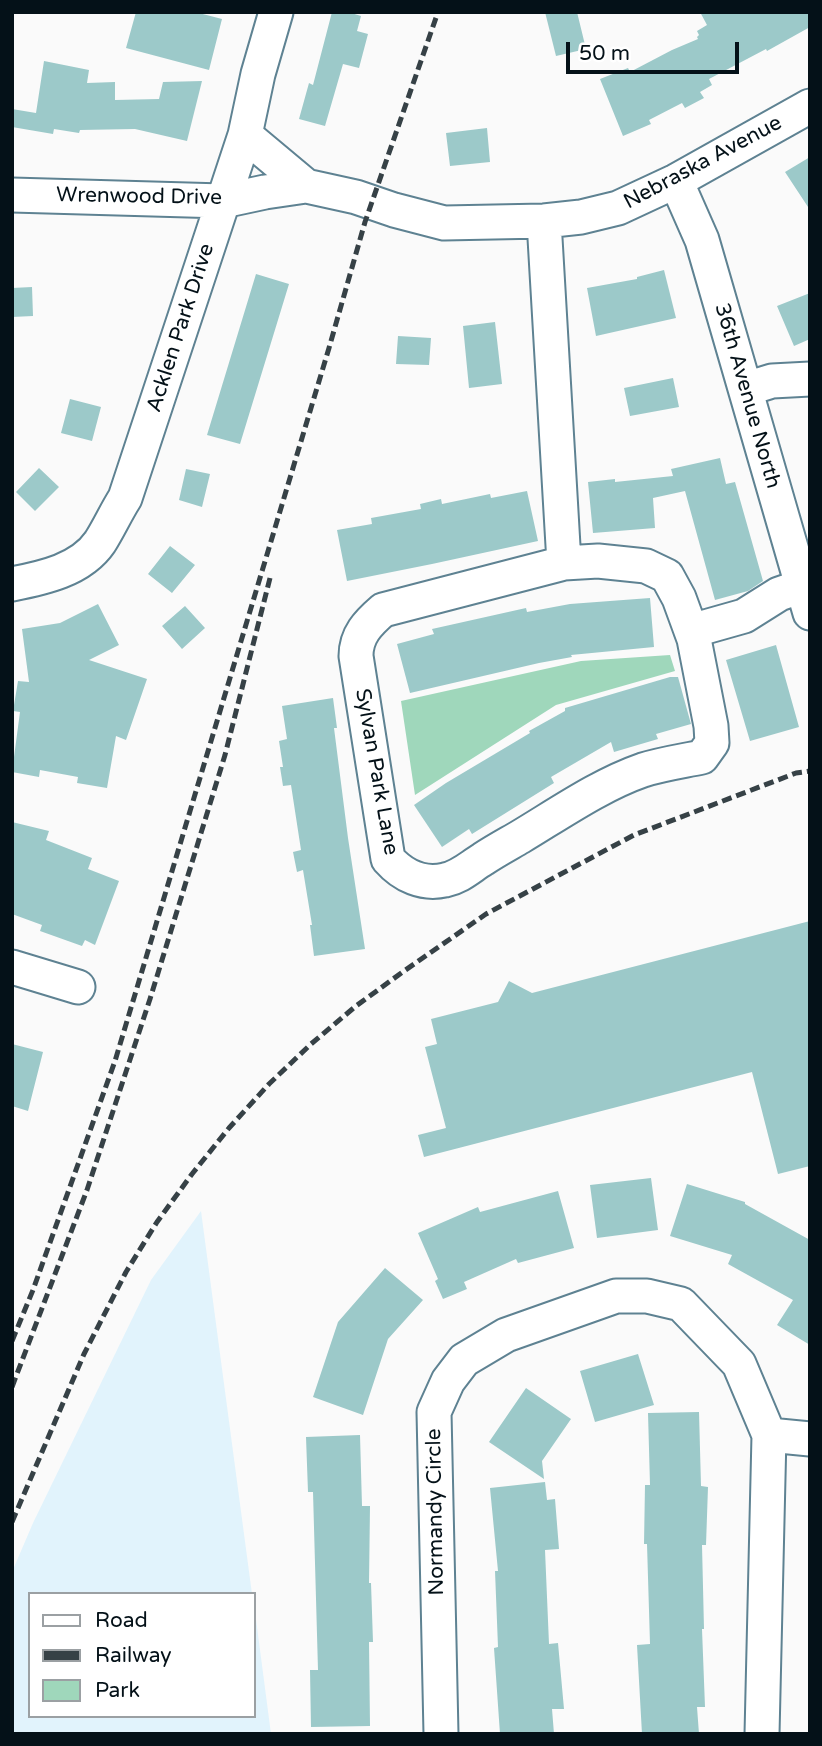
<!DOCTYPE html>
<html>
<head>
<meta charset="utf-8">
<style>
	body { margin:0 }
	#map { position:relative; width:822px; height:1746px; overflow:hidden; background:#fafafa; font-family:"Varela Round",sans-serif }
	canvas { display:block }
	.frame { position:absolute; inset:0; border:14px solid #041118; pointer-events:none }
	.legend { position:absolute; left:28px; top:1592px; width:228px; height:126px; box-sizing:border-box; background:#fff; border:2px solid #9ba0a3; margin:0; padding:9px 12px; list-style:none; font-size:21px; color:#041118 }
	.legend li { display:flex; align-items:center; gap:14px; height:35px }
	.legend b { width:35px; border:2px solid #9ba0a3 }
	.scale { position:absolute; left:566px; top:42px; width:173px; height:32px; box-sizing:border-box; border:4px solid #041118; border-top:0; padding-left:9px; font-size:21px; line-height:24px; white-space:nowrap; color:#041118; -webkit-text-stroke:5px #fff; paint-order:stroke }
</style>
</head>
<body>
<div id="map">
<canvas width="822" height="1746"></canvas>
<div class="frame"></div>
<ul class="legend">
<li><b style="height:9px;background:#fff"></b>Road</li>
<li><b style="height:9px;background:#364146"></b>Railway</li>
<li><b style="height:19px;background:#9fd7bb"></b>Park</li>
</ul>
<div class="scale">50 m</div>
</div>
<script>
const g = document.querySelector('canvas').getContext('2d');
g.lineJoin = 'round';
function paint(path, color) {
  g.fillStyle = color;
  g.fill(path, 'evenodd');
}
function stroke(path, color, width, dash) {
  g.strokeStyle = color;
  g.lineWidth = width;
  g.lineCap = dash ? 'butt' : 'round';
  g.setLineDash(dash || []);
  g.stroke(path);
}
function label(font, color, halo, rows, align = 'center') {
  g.font = font + ' "Varela Round",sans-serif';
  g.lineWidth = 6;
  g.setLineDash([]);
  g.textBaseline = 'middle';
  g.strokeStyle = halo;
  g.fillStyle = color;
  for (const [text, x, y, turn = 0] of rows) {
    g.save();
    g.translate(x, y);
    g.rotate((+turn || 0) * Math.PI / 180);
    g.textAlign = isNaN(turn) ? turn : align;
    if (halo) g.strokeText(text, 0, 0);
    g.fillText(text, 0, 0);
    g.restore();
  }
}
paint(new Path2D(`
	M201,1211l51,383h-222v122h224v-112l17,130h-259v-162l21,-49 118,-243z`), '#e1f3fc');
paint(new Path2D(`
	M670,655l5,16 -119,34 -141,90 -14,-94 180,-40z`), '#9fd7bb');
paint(new Path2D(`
	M136,12h59l27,7 -13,51 -83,-22z
	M332,12h16l13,4 -4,15 11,3 -9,34 -16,-4 -18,62 -26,-7 10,-36 4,2z
	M545,12h32l9,37 -30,7z
	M700,12h110v15l-43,24 -1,-2 -57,30 3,6 -12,7 4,6 -19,10 -3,-5 -33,17 2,4 -28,12 -23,-57 28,-11 2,4 42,-22 26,-11 -1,-2 2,-2 -2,-4 10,-6z
	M44,61l45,9 -2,13 28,-1v18l44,-1 4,-17 39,-1 -15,60 -52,-12 -55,1 -1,3 -25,-4 -1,5 -41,-7v-18l24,4z
	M487,128l3,34 -40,4 -4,-33z
	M810,157v53l-25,-38z
	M664,270l12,48 -80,18 -9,-48 50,-9v-2z
	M256,274l33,10 -49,160 -33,-9z
	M32,287l1,29 -21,1v-29z
	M810,293v46l-16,7 -17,-40z
	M495,322l7,62 -33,4 -6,-62z
	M398,336l33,2 -2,27 -33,-1z
	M673,378l6,29 -49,9 -6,-28z
	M70,399l31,8 -9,34 -31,-8z
	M720,458l6,26 9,-2 28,99 -15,10 -33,9 -30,-109 -32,7 2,30 -62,5 -5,-51 27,-3v3l58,-6 -2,-7z
	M39,468l20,19 -24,24 -19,-19z
	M186,469l24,5 -8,33 -23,-7z
	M527,491l11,50 -106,23 -85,17 -10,-51 35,-6 -1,-6 50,-9 -1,-5 21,-5 1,5 48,-10 1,4z
	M170,546l25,19 -23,28 -24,-19z
	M650,598l4,49 -83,8 1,2 -33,6 -129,30 -13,-49 37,-10 -2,-5 94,-21 1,4 43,-8z
	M98,604l21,41 -30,15 58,19 -21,61 -10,-4 -9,52 -30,-5 1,-6 -38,-7 -1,7 -27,-5 8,-60 -7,-1 5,-30 11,1 -7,-53 38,-6z
	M185,606l20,22 -23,21 -20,-23z
	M776,645l23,82 -49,14 -24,-81z
	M670,677h8l13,47 -35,10 2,5 -44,13 -3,-10 -60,35 3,6 -82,51 -3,-5 -27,18 -28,-42 32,-22 84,-50 -1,-2 36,-20v-3z
	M333,698l4,30h-3l14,110 17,111 -51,7 -4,-31h2l-9,-55 -6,2 -4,-20 8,-2 -10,-65 -8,1 -3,-19h3l-4,-26 8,-2 -5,-33z
	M12,822l37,9 -3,9 46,18 -4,11 31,12 -24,64 -10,-5 -3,6 -42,-15 2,-6 -30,-11z
	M810,921v245l-32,8 -26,-102 -328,85 -6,-22 28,-7 -21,-81 12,-3 -6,-25 67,-17 11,-21 23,12z
	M12,1044l31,8 -15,59 -16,-5z
	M651,1178l7,52 -61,8 -7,-53z
	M687,1184l58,18v2l65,36v105l-33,-20 16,-25 -65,-36 4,-9 -62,-19z
	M558,1191l16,57 -56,15 -2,-4 -52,23 3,7 -24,10 -8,-18 3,-2 -20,-46 60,-26 2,5z
	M385,1268l38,32 -35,39 -25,76 -50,-18 25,-75z
	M638,1354l16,51 -59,17 -15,-51z
	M526,1388l45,31 -29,42 2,18 -55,-37z
	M699,1412l2,74 7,1 -2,58h-4l2,84h-2l3,78h-8l2,27h-57l-5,-89 13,-1 -3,-100h-3l1,-59h5l-2,-72z
	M360,1435l2,71h8l-1,77h2l2,59h-4l1,84 -59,1 -1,-57h8l-5,-178h-5l-2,-55z
	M545,1482l2,18 8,-1 4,50 -14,1 4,94 9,-1 6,66h-12l2,25h-54l-6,-86 4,-1 -3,-76h3l-8,-83z`), '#9cc9c9');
const minor = new Path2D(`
	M245,135l61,51
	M676,181l26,59 108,373
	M12,195l211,6 42,-9 41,-6 50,11 38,13 50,13 100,-2 37,-4 37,-9 58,-27 134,-75
	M544,221l20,342
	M746,389l26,-8 38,-2
	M598,561l48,5 21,10 12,22 15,41 17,87 1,17 -10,14c-19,4 -40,7 -59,13 -43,15 -83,43 -123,67 -12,7 -25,14 -37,22 -13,8 -23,18 -38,21 -22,5 -42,-4 -57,-21l-32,-203c0,-21 12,-33 27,-46l181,-47z
	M12,584c31,-6 69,-14 88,-42 9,-14 16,-30 25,-44l120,-363 13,-61 18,-62
	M691,631l53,-15 35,-22 23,-8
	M12,967l66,20
	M769,1435l41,4
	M441,1734l-7,-322 14,-31 16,-21 42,-25 110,-39h31l34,8 58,60 30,71 -7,299`);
stroke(minor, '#5e8292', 37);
stroke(minor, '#fff', 33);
stroke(new Path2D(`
	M12,1341l21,-51 82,-229 214,-713 36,-126 73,-210
	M12,1387l75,-197 63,-191 75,-244 45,-177
	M12,1522l72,-168 42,-82 31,-50 35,-48 37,-46 40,-44 42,-40 45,-38 48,-35 82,-57 148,-79 162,-62 14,-2`), '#364146', 5, [10, 5]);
label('21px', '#041118', '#fff', [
	["Nebraska Avenue",703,163,-28],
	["Wrenwood Drive",139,197,1],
	["Acklen Park Drive",181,328,-72],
	["36th Avenue North",747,396,74],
	["Sylvan Park Lane",376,772,80],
	["Normandy Circle",436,1512,-91]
]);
</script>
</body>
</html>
